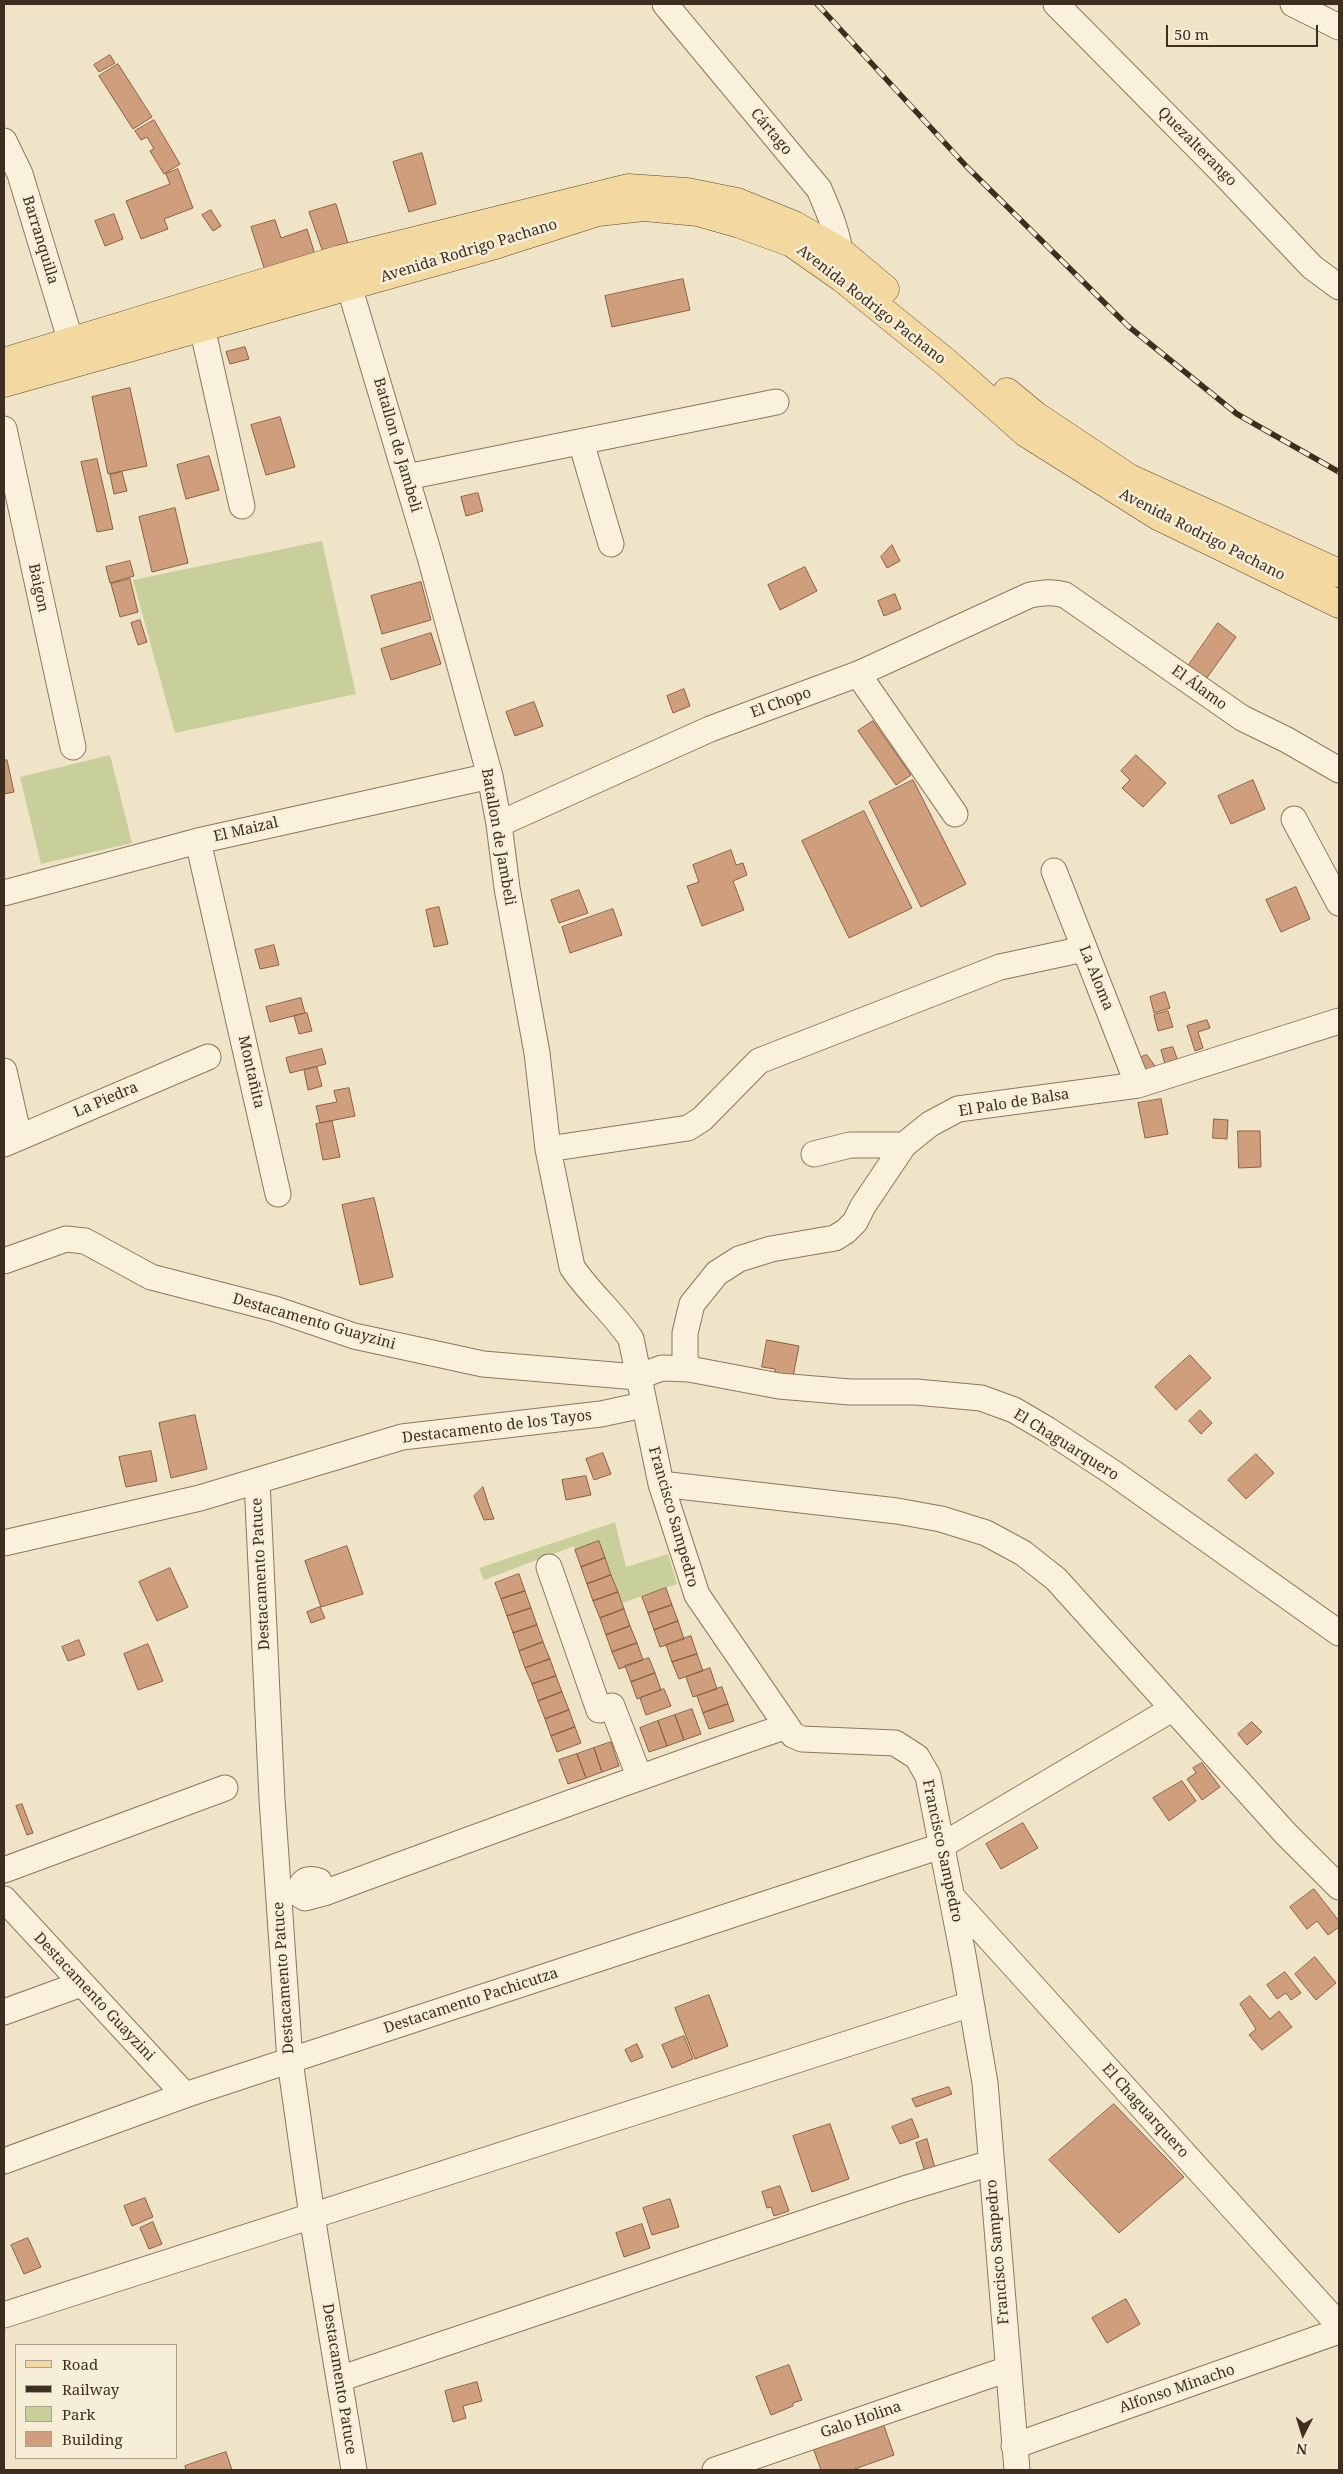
<!DOCTYPE html>
<html>
<head>
<meta charset="utf-8">
<style>
	body { margin:0 }
	#map { position:relative; width:1343px; height:2474px; overflow:hidden; background:#f0e4c8; font-family:"Noto Serif",serif }
	canvas { display:block }
	.frame { position:absolute; inset:0; border:5px solid #3d2e20; pointer-events:none }
	.legend { position:absolute; left:15px; top:2344px; width:162px; height:115px; box-sizing:border-box; background:#f7eed8; border:1px solid #ada18e; margin:0; padding:6px 9px; list-style:none; font-size:15px; color:#3d2e20 }
	.legend li { display:flex; align-items:center; gap:10px; height:25px }
	.legend b { width:25px; border:1px solid #ada18e }
	.north { position:absolute; left:1278px; top:2409px; width:50px; height:50px; -webkit-text-stroke:4px #f7eed8; paint-order:stroke; rotate:185deg; font-size:14px; font-weight:700; line-height:20px; text-align:center; color:#3d2e20 }
	.north::after { content:''; display:block; margin:auto; width:18px; height:22px; background:#3d2e20; clip-path:polygon(50% 0,100% 100%,50% 72%,0 100%) }
	.scale { position:absolute; left:1166px; top:25px; width:152px; height:22px; box-sizing:border-box; border:2px solid #3d2e20; border-top:0; padding-left:6px; font-size:15px; line-height:18px; white-space:nowrap; color:#3d2e20; -webkit-text-stroke:4px #f7eed8; paint-order:stroke }
</style>
</head>
<body>
<div id="map">
<canvas width="1343" height="2474"></canvas>
<div class="frame"></div>
<ul class="legend">
<li><b style="height:6px;background:#f3d9a0"></b>Road</li>
<li><b style="height:6px;background:#3d2e20"></b>Railway</li>
<li><b style="height:14px;background:#c9cf9b"></b>Park</li>
<li><b style="height:14px;background:#cf9f7d"></b>Building</li>
</ul>
<div class="north">N</div>
<div class="scale">50 m</div>
</div>
<script>
const g = document.querySelector('canvas').getContext('2d');
g.lineJoin = 'round';
function paint(path, color) {
  g.fillStyle = color;
  g.fill(path, 'evenodd');
}
function stroke(path, color, width, dash) {
  g.strokeStyle = color;
  g.lineWidth = width;
  g.lineCap = dash ? 'butt' : 'round';
  g.setLineDash(dash || []);
  g.stroke(path);
}
function label(font, color, halo, rows, align = 'center') {
  g.font = font + ' "Noto Serif",serif';
  g.lineWidth = 5;
  g.setLineDash([]);
  g.textBaseline = 'middle';
  g.strokeStyle = halo;
  g.fillStyle = color;
  for (const [text, x, y, turn = 0] of rows) {
    g.save();
    g.translate(x, y);
    g.rotate((+turn || 0) * Math.PI / 180);
    g.textAlign = isNaN(turn) ? turn : align;
    if (halo) g.strokeText(text, 0, 0);
    g.fillText(text, 0, 0);
    g.restore();
  }
}
paint(new Path2D(`
	M322,541l34,153 -181,39 -42,-153z
	M110,755l22,88 -91,21 -21,-87z
	M615,1522l11,45 42,-13 9,30 -55,19 -23,-61 -24,8 -1,-4 -90,34 -5,-12z`), '#c9cf9b');
const building = new Path2D(`
	M110,55l5,8 -16,9 -5,-7z
	M118,64l34,53 -19,12 -34,-53z
	M154,120l26,44 -16,10 -14,-23 4,-2 -7,-12 -6,3 -6,-9z
	M422,153l14,51 -27,8 -16,-50z
	M178,169l15,39 -29,11 4,10 -27,10 -15,-38 44,-17 -4,-10z
	M336,204l14,46 -25,8 -16,-46z
	M211,210l10,16 -8,5 -11,-16z
	M114,214l9,25 -18,7 -10,-25z
	M275,220l6,18 26,-9 11,35 -50,16 -17,-53z
	M683,279l7,31 -78,17 -7,-31z
	M245,347l4,12 -19,5 -4,-12z
	M130,388l17,78 -39,8 -16,-77z
	M280,417l15,50 -29,8 -15,-50z
	M209,456l10,34 -33,9 -9,-34z
	M97,459l16,70 -16,3 -16,-70z
	M122,472l5,19 -13,3 -4,-19z
	M478,493l5,18 -17,5 -5,-19z
	M175,508l13,55 -36,9 -13,-55z
	M892,545l8,16 -13,7 -6,-11z
	M130,561l4,15 -24,7 -4,-16z
	M805,567l12,24 -37,19 -12,-25z
	M130,579l8,33 -18,5 -9,-33z
	M421,582l10,38 -49,14 -11,-38z
	M895,594l6,15 -17,7 -6,-15z
	M140,620l7,22 -9,3 -7,-22z
	M1218,623l18,14 -30,42 -18,-13z
	M431,633l10,31 -50,16 -10,-31z
	M684,689l6,17 -17,7 -6,-17z
	M534,702l9,24 -28,10 -9,-24z
	M873,721l38,54 -15,10 -38,-54z
	M1136,755l30,28 -23,24 -21,-19 8,-8 -9,-9z
	M7,760l7,32 -10,2v-33z
	M913,780l53,104 -45,23 -52,-105z
	M1253,780l12,29 -34,15 -13,-28z
	M864,811l48,97 -63,30 -47,-97z
	M731,850l5,15 7,-2 4,12 -14,6 11,29 -42,16 -15,-40 12,-4 -6,-17z
	M1296,887l14,32 -29,13 -15,-32z
	M579,890l9,23 -29,10 -8,-23z
	M439,907l9,37 -14,3 -8,-37z
	M613,909l9,26 -52,18 -8,-26z
	M274,945l5,20 -19,4 -5,-19z
	M1165,992l5,16 -16,5 -4,-16z
	M301,998l4,15 -35,9 -4,-15z
	M1168,1011l5,16 -15,4 -4,-16z
	M307,1013l5,18 -13,3 -5,-18z
	M1207,1020l3,8 -12,4 5,16 -8,3 -8,-25z
	M1173,1047l7,20 -13,4 -6,-21z
	M322,1049l4,15 -36,9 -4,-15z
	M1147,1055l13,18 -16,5 -6,-20z
	M317,1067l5,19 -14,4 -4,-20z
	M349,1088l6,28 -35,7 -4,-17 21,-4 -3,-11z
	M1161,1099l7,35 -23,4 -7,-35z
	M1214,1119l14,1 -1,19 -14,-1z
	M332,1121l8,36 -17,3 -7,-36z
	M1238,1131h22l1,36 -22,1z
	M374,1198l19,79 -33,8 -18,-80z
	M767,1340l32,6 -7,36 -16,-3 -1,-10 -13,-2z
	M1190,1355l21,23 -35,32 -21,-23z
	M1200,1410l12,13 -11,11 -12,-13z
	M195,1415l12,54 -36,9 -12,-55z
	M151,1451l6,30 -31,6 -7,-30z
	M603,1453l8,21 -17,6 -8,-21z
	M1256,1454l18,19 -28,26 -18,-19z
	M586,1476l5,19 -25,5 -4,-20z
	M483,1487l5,16 6,16 -10,1 -10,-24z
	M599,1541l6,17 -24,9 -6,-17z
	M347,1546l16,48 -42,13 -16,-46z
	M605,1558l6,17 -24,9 -6,-17z
	M170,1568l18,39 -31,14 -18,-39z
	M519,1574l6,17 -24,8 -6,-16z
	M611,1575l7,17 -25,9 -6,-17z
	M666,1588l6,17 -24,8 -6,-16z
	M525,1591l6,17 -24,8 -6,-17z
	M618,1592l6,17 -24,9 -7,-17z
	M672,1605l6,16 -24,9 -6,-17z
	M320,1607l5,11 -14,5 -4,-11z
	M531,1608l6,17 -24,8 -6,-17z
	M624,1609l6,17 -24,9 -6,-17z
	M678,1621l6,18 -24,8 -6,-17z
	M537,1625l6,17 -24,9 -6,-18z
	M630,1626l7,17 -25,9 -6,-17z
	M691,1636l6,18 -25,8 -6,-17z
	M79,1640l6,15 -17,6 -6,-14z
	M543,1642l7,17 -25,9 -6,-17z
	M637,1643l6,17 -24,9 -7,-17z
	M148,1644l15,37 -25,9 -14,-36z
	M697,1654l6,17 -24,8 -7,-17z
	M649,1658l6,15 -24,9 -6,-16z
	M550,1659l6,17 -24,8 -7,-16z
	M710,1668l7,21 -24,8 -7,-20z
	M655,1673l6,17 -24,9 -6,-17z
	M556,1676l6,16 -24,9 -6,-17z
	M722,1687l6,17 -25,9 -6,-17z
	M664,1689l7,17 -25,9 -6,-17z
	M562,1692l7,18 -24,9 -7,-18z
	M728,1704l6,17 -25,8 -6,-16z
	M692,1709l9,25 -17,6 -9,-25z
	M569,1710l6,17 -24,9 -6,-17z
	M675,1715l9,25 -17,6 -9,-25z
	M658,1721l9,25 -18,6 -9,-24z
	M1252,1722l10,10 -15,13 -9,-11z
	M575,1727l6,16 -24,9 -6,-16z
	M611,1742l8,24 -17,6 -8,-24z
	M594,1748l8,24 -16,6 -9,-24z
	M577,1754l9,24 -18,6 -9,-24z
	M1202,1763l18,24 -18,13 -15,-21 9,-6 -3,-5z
	M1182,1781l14,20 -27,20 -16,-23z
	M22,1804l11,29 -6,2 -11,-29z
	M1023,1823l15,25 -37,21 -15,-25z
	M1314,1889l25,32v6l-11,8 -11,-14 -10,8 -17,-22z
	M1315,1957l21,26 -20,17 -21,-26z
	M1285,1972l16,21 -10,7 -5,-7 -9,6 -10,-14z
	M709,1995l19,51 -33,13 -20,-51z
	M1250,1996l20,23 9,-8 13,16 -30,23 -13,-15 7,-6 -16,-25z
	M684,2036l9,23 -21,9 -10,-23z
	M637,2044l6,13 -12,5 -6,-12z
	M949,2087l3,7 -36,13 -4,-8z
	M1114,2104l70,73 -65,56 -70,-73z
	M912,2119l7,18 -19,7 -8,-17z
	M830,2124l19,55 -37,13 -19,-56z
	M927,2139l8,29 -10,4 -9,-29z
	M780,2186l9,25 -15,5 -3,-9 -4,1 -5,-16z
	M145,2198l8,19 -21,9 -8,-20z
	M670,2199l9,28 -27,8 -9,-27z
	M153,2222l9,22 -13,5 -9,-21z
	M642,2224l8,24 -26,9 -8,-24z
	M28,2238l13,29 -17,7 -13,-29z
	M1126,2299l14,25 -33,19 -15,-25z
	M789,2365l13,35 -9,3v3l-22,9 -15,-38z
	M477,2382l5,19 -19,5 3,12 -13,4 -8,-31z
	M882,2420l12,35 -42,15h-31l-9,-25z
	M226,2452l6,18h-46l-1,-4z`);
paint(building, '#cf9f7d');
stroke(building, '#8d5f41', 1);
const minor = new Path2D(`
	M665,4l154,185c11,25 21,49 23,77
	M1056,4l168,170 88,93 27,20
	M1293,4l46,23
	M4,141l16,33 51,168
	M341,259l89,298 60,219 9,48 8,64 30,165 11,96 24,118c17,26 42,46 59,72l30,145 36,111 96,140 9,4 93,4 22,14 11,19 35,179 22,128 32,387
	M202,327l40,179
	M4,429l69,318
	M581,442l30,102
	M407,477l369,-75
	M858,674l97,140
	M1294,819l45,84
	M499,824l211,-95 148,-55 172,-79c12,-2 22,-4 35,0l177,123 45,22 52,30
	M198,841l80,353
	M1054,871l84,214
	M4,893l194,-52 292,-65
	M4,1071l15,66
	M4,1144l204,-87
	M548,1149l140,-21 14,-9 57,-58 241,-94 84,-18
	M814,1154l36,-9h54
	M4,1261l62,-22 19,2 66,36 124,32 79,27 129,28 154,13 25,-9 27,1 90,17 71,6h66l65,6 33,12 34,20 64,42 227,161
	M689,1369l-4,-11v-25l7,-29 25,-31 22,-14 32,-10 64,-11 11,-7 9,-9 8,-16 41,-61 26,-21 28,-15 180,-24 201,-64
	M257,1481l15,318 18,262 22,155 42,254
	M661,1484l236,27 44,8 45,14 37,20 33,26 230,255 53,53
	M4,1543l196,-45 202,-61 199,-23 42,-9
	M549,1567l50,143 13,-4 27,70
	M4,1870l221,-82
	M324,1893l-5,-12c-12,-4 -20,0 -19,14l5,3 19,-5c154,-57 308,-114 463,-167
	M952,1897l387,428
	M4,1899l181,196
	M4,2012l77,-28
	M4,2161l181,-66 756,-249 231,-137
	M4,2315l967,-311
	M339,2379l565,-190 87,-26
	M1014,2446l325,-115
	M715,2470l293,-101`);
const major = new Path2D(`
	M4,362l337,-103 287,-71 59,4 50,10 57,23 47,27 44,37
	M4,383l491,-138 103,-33 46,-5 54,5 42,12 52,19 50,35 105,85 79,70 132,83 181,88
	M1007,392l29,24 93,62 210,95`);
stroke(minor, '#8d765c', 27);
stroke(major, '#5b4430', 29);
stroke(minor, '#faf1dc', 25);
stroke(major, '#f3d9a0', 28);
const rail = new Path2D(`
	M817,4l150,163 161,159 109,88 102,58`);
stroke(rail, '#3d2e20', 5.5);
stroke(rail, '#f7eed8', 4, [11]);
label('15px', '#3d2e20', '#f7eed8', [
	["Cártago",771,132,50],
	["Quezalterango",1197,147,45],
	["Barranquilla",40,240,73],
	["Avenida Rodrigo Pachano",469,251,-17],
	["Avenida Rodrigo Pachano",871,305,38],
	["Batallon de Jambeli",397,445,74],
	["Avenida Rodrigo Pachano",1202,535,27],
	["Baigon",38,588,78],
	["El Álamo",1199,688,36],
	["El Chopo",781,703,-20],
	["El Maizal",246,830,-13],
	["Batallon de Jambeli",498,837,80],
	["La Aloma",1096,978,68],
	["Montañita",251,1072,77],
	["La Piedra",106,1100,-23],
	["El Palo de Balsa",1014,1103,-9],
	["Destacamento Guayzini",314,1322,16],
	["Destacamento de los Tayos",497,1427,-7],
	["El Chaguarquero",1066,1445,32],
	["Francisco Sampedro",673,1517,74],
	["Destacamento Patuce",261,1574,-93],
	["Francisco Sampedro",942,1851,78],
	["Destacamento Patuce",284,1978,-94],
	["Destacamento Guayzini",94,1997,47],
	["Destacamento Pachicutza",471,2001,-18],
	["El Chaguarquero",1145,2111,48],
	["Francisco Sampedro",998,2252,-95],
	["Destacamento Patuce",339,2379,81],
	["Alfonso Minacho",1177,2389,-19],
	["Galo Holina",861,2420,-19]
]);
</script>
</body>
</html>
